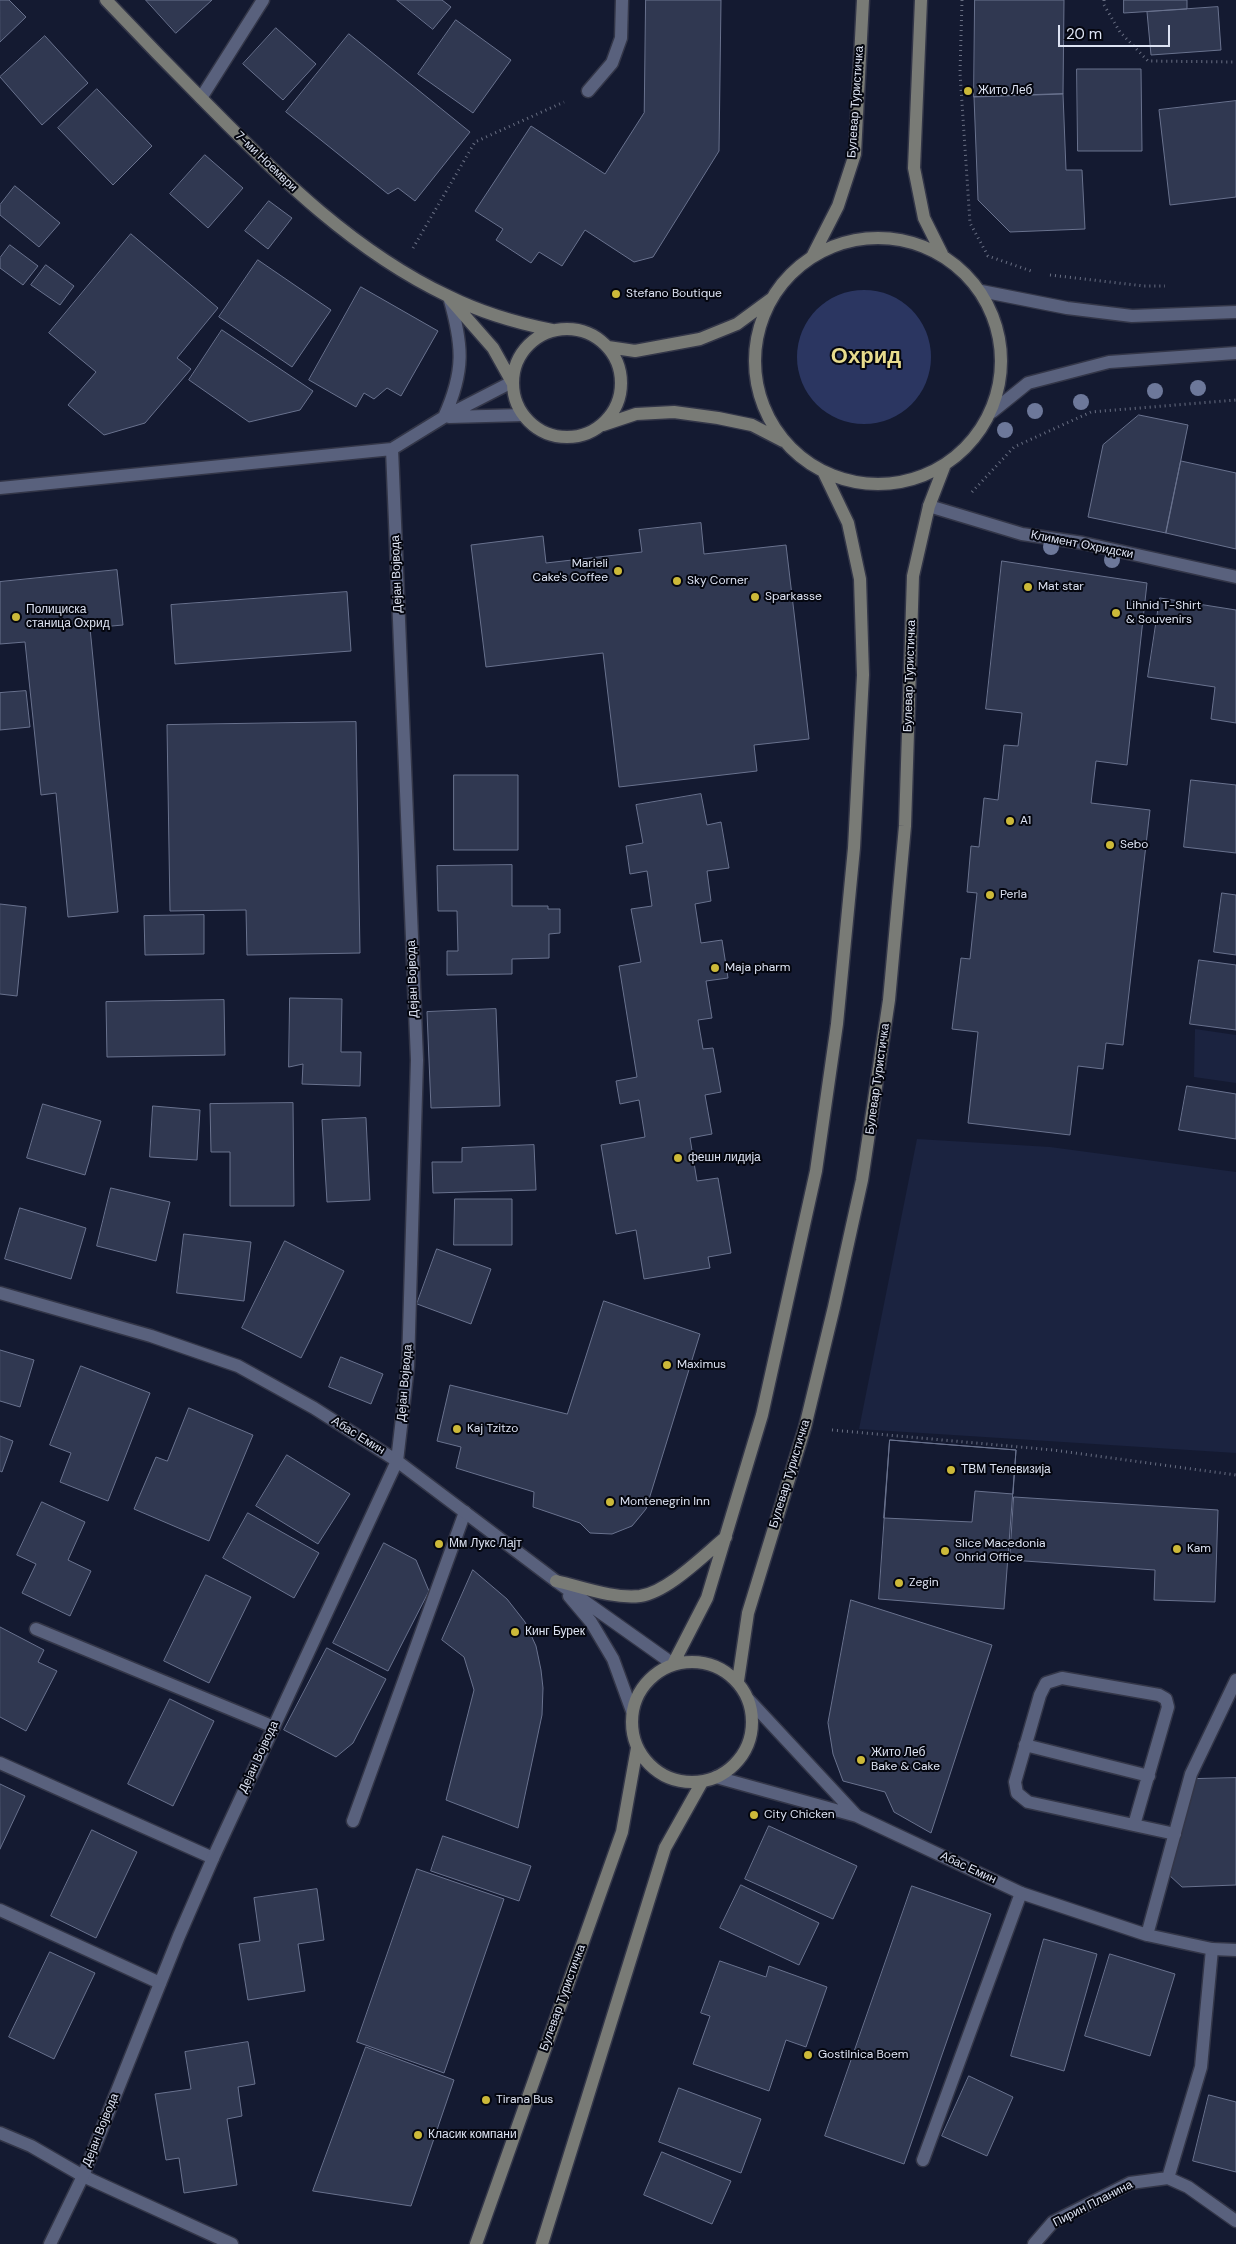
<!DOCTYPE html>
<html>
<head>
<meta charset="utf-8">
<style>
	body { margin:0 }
	#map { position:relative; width:1236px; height:2244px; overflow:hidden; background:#141a31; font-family:"DM Sans",sans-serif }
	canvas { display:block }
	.scale { position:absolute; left:1058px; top:25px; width:112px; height:22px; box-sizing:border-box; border:2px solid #dde3f3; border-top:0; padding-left:6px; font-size:15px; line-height:18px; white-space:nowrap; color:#dde3f3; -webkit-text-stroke:4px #04060f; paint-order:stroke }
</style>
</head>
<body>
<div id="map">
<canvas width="1236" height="2244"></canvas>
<div class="scale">20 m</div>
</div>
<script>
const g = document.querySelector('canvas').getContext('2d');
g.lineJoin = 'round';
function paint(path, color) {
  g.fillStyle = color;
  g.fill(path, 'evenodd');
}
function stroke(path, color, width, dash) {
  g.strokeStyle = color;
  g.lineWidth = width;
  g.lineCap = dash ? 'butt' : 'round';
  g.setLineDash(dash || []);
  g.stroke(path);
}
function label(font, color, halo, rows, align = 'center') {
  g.font = font + ' "DM Sans",sans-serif';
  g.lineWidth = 4;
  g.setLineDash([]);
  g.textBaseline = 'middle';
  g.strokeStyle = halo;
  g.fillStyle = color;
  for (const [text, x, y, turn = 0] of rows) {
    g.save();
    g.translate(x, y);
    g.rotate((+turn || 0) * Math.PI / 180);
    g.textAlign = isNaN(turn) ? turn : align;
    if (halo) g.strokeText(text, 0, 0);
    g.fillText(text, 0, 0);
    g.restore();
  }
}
paint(new Path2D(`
	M1195,1029l41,6v48l-42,-6z
	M917,1139l133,8 186,25v281l-377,-24z`), '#1b2340');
paint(new Path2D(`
	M797 357a67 67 0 1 1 134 0a67 67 0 1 1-134 0Z`), '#2b3661');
const building = new Path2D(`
	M0,0h9l17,17 -26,25z
	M146,0h66l-36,33z
	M397,0h45l9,7 -18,22z
	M646,0h75l-2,151 -66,106 -19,5 -49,-32 -23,36 -23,-14 -8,11 -35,-23 7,-11 -28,-18 56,-85 74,48 39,-61z
	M975,0h89l-1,94 -89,3z
	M1124,0h63v9l-63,4z
	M1218,7l3,43 -70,5 -4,-43z
	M456,20l55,40 -38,53 -55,-39z
	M276,28l40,36 -33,36 -40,-36z
	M349,34l121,98 -55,69 -17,-13 -10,6 -102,-82z
	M45,36l43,47 -46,42 -42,-48z
	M1077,69h64l1,82h-64z
	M97,89l55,57 -39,39 -55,-57z
	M1063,94l3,76h16l3,59 -75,3 -32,-32 -4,-103z
	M1236,101v96l-66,8 -11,-95z
	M205,155l38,33 -35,40 -38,-34z
	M15,186l45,37 -21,24 -39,-32v-10z
	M269,201l23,17 -24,31 -23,-18z
	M131,234l87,74 -41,50 14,11 -46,54 -41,12 -36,-30 28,-33 -47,-39z
	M10,245l28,21 -15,19 -23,-17v-10z
	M258,260l73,50 -39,57 -73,-50z
	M46,265l28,21 -14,19 -29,-20z
	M361,287l77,44 -37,65 -14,-8 -13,11 -10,-6 -8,14 -47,-27z
	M222,330l91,61 -13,19 -51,12 -60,-42z
	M1139,415l49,10 -22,108 -78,-16 15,-72z
	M1181,461l55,12v76l-70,-16z
	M701,523l3,31 82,-9 23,194 -55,6 3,26 -138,16 -16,-134 -117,14 -15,-122 72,-9 3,27 96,-11 -3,-22z
	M1002,561l145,22 -20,182 -31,-4 -5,42 59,7 -27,235 -17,-2 -3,26 -25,-3 -8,69 -102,-12 10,-91 -26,-3 9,-71 9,1 7,-66 -10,-1 4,-46 8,1 5,-49 14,2 6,-55 14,1 4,-33 -36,-4z
	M117,570l6,55 -33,3 28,284 -50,5 -12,-124 -15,2 -16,-153 -25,2v-62z
	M347,592l4,59 -176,13 -4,-59z
	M1160,598l76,12v113l-25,-4 4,-32 -67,-10z
	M26,691l4,36 -30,3v-37z
	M356,722l4,231 -113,2 -1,-45 -76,1 -3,-186z
	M454,775h64v75h-64z
	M1191,780l45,5v68l-52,-6z
	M701,794l6,31 14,-3 8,46 -22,3 4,30 -16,3 6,39 21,-3 6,38 -22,3 6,37 -14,2 5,29 10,-1 8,44 -16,3 7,39 -22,4 7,43 21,-3 13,75 -23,4 2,11 -66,11 -8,-49 -20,4 -15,-89 44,-8 -6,-37 -19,4 -4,-23 21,-4 -18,-111 22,-4 -10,-53 21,-3 -5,-35 -17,3 -4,-28 17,-3 -7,-38z
	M512,865v41h36v3h12v24l-11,1v24l-37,1v15l-65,1v-24h11l-1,-40h-19l-1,-45z
	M1222,893l14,2v60l-22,-3z
	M0,904l26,3 -9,89 -17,-2z
	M204,915v39l-59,1 -1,-39z
	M1199,960l37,5v65l-46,-6z
	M290,998l52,1 -1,53h20l-1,34 -58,-2 1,-20 -14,3z
	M224,1000l1,55 -118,2 -1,-55z
	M496,1009l4,97 -69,2 -4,-96z
	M1187,1086l49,8v45l-57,-9z
	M293,1103l1,103h-64v-54h-19l-1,-48z
	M43,1104l58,17 -16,54 -58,-17z
	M153,1106l47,4 -3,50 -47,-3z
	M366,1118l4,82 -43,2 -5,-82z
	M534,1145l2,45 -103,3 -1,-31h30v-14z
	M111,1188l59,14 -14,59 -59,-15z
	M455,1199h57v46h-58z
	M20,1208l66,20 -15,51 -66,-20z
	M184,1234l67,8 -7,59 -67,-8z
	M285,1241l59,30 -43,87 -59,-30z
	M437,1249l54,20 -20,55 -54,-20z
	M604,1301l96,33 -54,175 -14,17 -20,8 -22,-1 -10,-10 -47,-16 1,-15 -78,-24 5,-21 -24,-6 13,-56 117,29z
	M0,1350l34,10 -14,47 -20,-6z
	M341,1357l42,17 -12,30 -42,-17z
	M81,1366l69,27 -42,108 -48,-19 11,-29 -21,-8z
	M189,1408l64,27 -44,106 -75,-32 22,-52 11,4z
	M0,1436l13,5 -11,31 -2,-1z
	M890,1440l126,10 -12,159 -125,-10z
	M890,1440l126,10 -3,44 -38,-3 -3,31 -88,-4z
	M287,1455l63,39 -32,50 -62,-38z
	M1014,1497l204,13 -3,92 -61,-2 1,-30 -145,-10z
	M42,1502l43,20 -17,38 23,11 -21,45 -48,-23 14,-29 -19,-9z
	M248,1513l71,40 -25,45 -71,-40z
	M384,1543l32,17 13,31 -41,80 -55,-28z
	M473,1570l34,29 18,23 11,24 5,24 2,18 -1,27 -24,113 -72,-28 28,-110 -10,-33 -22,-17z
	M206,1575l45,22 -42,86 -45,-22z
	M851,1600l141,45 -61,188 -37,-21 -9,-20 -42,-11 -10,-27 -5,-31z
	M0,1627l44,23 -6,12 19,9 -31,60 -26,-14z
	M327,1648l59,31 -33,64 -17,14 -52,-27z
	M170,1699l44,22 -41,85 -45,-22z
	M1236,1778v107l-54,2 -14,-13 26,-95z
	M0,1784l25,12 -25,53z
	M769,1826l88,40 -24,53 -88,-40z
	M92,1830l45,22 -41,86 -45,-22z
	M443,1836l88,30 -12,35 -88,-30z
	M417,1869l87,30 -60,174 -87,-31z
	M741,1885l78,38 -20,42 -79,-37z
	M912,1886l79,28 -87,250 -79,-28z
	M317,1889l7,51 -26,4 7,47 -57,9 -9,-56 21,-3 -6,-43z
	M1044,1939l53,15 -33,117 -53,-15z
	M50,1952l45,21 -41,86 -45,-22z
	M1110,1954l65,20 -25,82 -65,-20z
	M720,1961l46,16 3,-11 58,21 -21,60 -20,-7 -17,51 -76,-27 17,-48 -9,-3z
	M248,2042l7,42 -17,3 4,29 -15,3 10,66 -53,8 -5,-35 -13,2 -11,-66 36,-5 -6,-37z
	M366,2047l88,33 -43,126 -98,-15z
	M969,2076l44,21 -26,59 -45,-20z
	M679,2088l82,31 -20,54 -82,-31z
	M1209,2095l27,7v70l-43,-11z
	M662,2152l69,29 -19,43 -68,-29z`);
paint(building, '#303851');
stroke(building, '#69728e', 1);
const lane = new Path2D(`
	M588,91l24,-28 9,-25 1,-38
	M201,98l62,-98
	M36,1629l238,98
	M1025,1745l124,31
	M0,1763l213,95
	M353,1821l112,-309
	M1134,1825l34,-118 -2,-8 -7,-4 -97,-17 -16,5 -6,12 -25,87 2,11 11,9 147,32
	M0,1910l160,73
	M923,2160l98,-267
	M83,2176l149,68
	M1168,2178l33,-111 11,-118
	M1034,2244l19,-22 77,-39 38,-5 20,9 48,34`);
const street = new Path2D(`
	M981,291l86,17 65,8 104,-4
	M992,412l36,-29 81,-21 127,-9
	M444,417c21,-46 19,-72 5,-120
	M449,417l74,-2
	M0,488l392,-39 52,-32 68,-35
	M929,506l93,28 61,9 153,34
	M0,1293l151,43 87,30 76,42 83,53 159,120 117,83
	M569,1596l22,26 22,37 19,52
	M749,1700l108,116 164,77 126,42 65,14 24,1
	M716,1777l141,39
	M1147,1935l44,-161 45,-94
	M0,2133l31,13 52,30
	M50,2244l33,-68 96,-240 34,-78 184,-397 11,-95 9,-306 -25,-611`);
const secondary = new Path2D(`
	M106,0c34,36 68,71 103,106 71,72 146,146 239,190 32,16 69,27 104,34
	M921,0l-7,168 10,50 18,36
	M755 361a123 123 0 1 1 246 0a123 123 0 1 1-246 0Z
	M813,255l25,-49 17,-52 8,-154
	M450,299l43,49 19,34
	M513 383a54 54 0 1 1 108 0a54 54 0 1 1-108 0Z
	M608,347l27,4 65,-12 37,-15 34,-25
	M603,425l33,-11 38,-2 44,6 34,7 31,16
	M556,1581c26,6 57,18 84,15 28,-4 64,-41 86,-59
	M632 1722a60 60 0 1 1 120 0a60 60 0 1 1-120 0Z
	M673,1664l34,-66 55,-183 54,-244 21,-147 17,-176 9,-173 -3,-96 -12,-56 -24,-50
	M738,1681l10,-68 57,-186 29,-120 28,-127 27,-180 16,-174 8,-250 16,-70 15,-39
	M476,2244l146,-412 15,-84
	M542,2244l123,-396 37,-66`);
stroke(lane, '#333648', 15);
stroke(street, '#333648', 15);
stroke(secondary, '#333648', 15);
stroke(new Path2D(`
	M962,0l-2,73 10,150 18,33 46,16
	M1104,0v5l16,27 28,29 88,1
	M413,248l62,-106 89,-40
	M1050,275l94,11h21
	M972,492l42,-45 77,-35 145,-12
	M832,1430l221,20 183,25`), '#696f83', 3, [1, 4]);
stroke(lane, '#59617d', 12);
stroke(street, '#59617d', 12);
stroke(secondary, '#797b76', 12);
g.fillStyle = '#6d789a';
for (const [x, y] of [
	[1198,388],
	[1155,391],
	[1081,402],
	[1035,411],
	[1005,430],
	[1051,547],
	[1112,560]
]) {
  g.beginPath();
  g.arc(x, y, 8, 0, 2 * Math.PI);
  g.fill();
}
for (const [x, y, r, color] of [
	[968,91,5,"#ccb939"],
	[616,294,5,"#ccb939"],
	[618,571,5,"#ccb939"],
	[677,581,5,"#ccb939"],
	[1028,587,5,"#ccb939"],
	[755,597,5,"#ccb939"],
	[1116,613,5,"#ccb939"],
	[16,617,5,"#ccb939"],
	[1010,821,5,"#ccb939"],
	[1110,845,5,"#ccb939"],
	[990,895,5,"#ccb939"],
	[715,968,5,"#ccb939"],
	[678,1158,5,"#ccb939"],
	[667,1365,5,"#ccb939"],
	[457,1429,5,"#ccb939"],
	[951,1470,5,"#ccb939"],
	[610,1502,5,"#ccb939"],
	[439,1544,5,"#ccb939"],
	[1177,1549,5,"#ccb939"],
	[945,1551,5,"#ccb939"],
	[899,1583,5,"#ccb939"],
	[515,1632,5,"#ccb939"],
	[861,1760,5,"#ccb939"],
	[754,1815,5,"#ccb939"],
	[808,2055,5,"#ccb939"],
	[486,2100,5,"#ccb939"],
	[418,2135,5,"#ccb939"]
]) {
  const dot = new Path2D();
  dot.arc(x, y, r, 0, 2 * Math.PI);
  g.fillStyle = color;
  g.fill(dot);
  stroke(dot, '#04060f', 2);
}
label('12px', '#dde3f3', '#04060f', [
	["Жито Леб",978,91],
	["Stefano Boutique",626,294],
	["Marieli",608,564,"right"],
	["Cake's Coffee",608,578,"right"],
	["Sky Corner",687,581],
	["Mat star",1038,587],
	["Sparkasse",765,597],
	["Lihnid T-Shirt",1126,606],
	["& Souvenirs",1126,620],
	["Полициска",26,610],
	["станица Охрид",26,624],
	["A1",1020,821],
	["Sebo",1120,845],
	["Perla",1000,895],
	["Maja pharm",725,968],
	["фешн лидија",688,1158],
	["Maximus",677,1365],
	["Kaj Tzitzo",467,1429],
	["ТВМ Телевизија",961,1470],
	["Montenegrin Inn",620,1502],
	["Мм Лукс Лајт",449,1544],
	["Slice Macedonia",955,1544],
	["Ohrid Office",955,1558],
	["Kam",1187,1549],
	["Zegin",909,1583],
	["Кинг Бурек",525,1632],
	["Жито Леб",871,1753],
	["Bake & Cake",871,1767],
	["City Chicken",764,1815],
	["Gostilnica Boem",818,2055],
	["Tirana Bus",496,2100],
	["Класик компани",428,2135]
], 'left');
label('12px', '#dde3f3', '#04060f', [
	["Булевар Туристичка",856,102,-86],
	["7-ми Ноември",266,162,44],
	["Климент Охридски",1082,545,11],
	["Дејан Војвода",397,574,-92],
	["Булевар Туристичка",910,676,-88],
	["Дејан Војвода",413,979,-92],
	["Булевар Туристичка",878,1079,-82],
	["Дејан Војвода",405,1383,-85],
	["Абас Емин",358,1436,32],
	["Булевар Туристичка",790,1474,-73],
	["Дејан Војвода",259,1757,-65],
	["Абас Емин",968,1868,25],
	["Булевар Туристичка",563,1998,-70],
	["Дејан Војвода",101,2130,-68],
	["Пирин Планина",1093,2204,-27]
]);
label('bold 22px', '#e7db8d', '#04060f', [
	["Охрид",866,357]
]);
</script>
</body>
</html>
